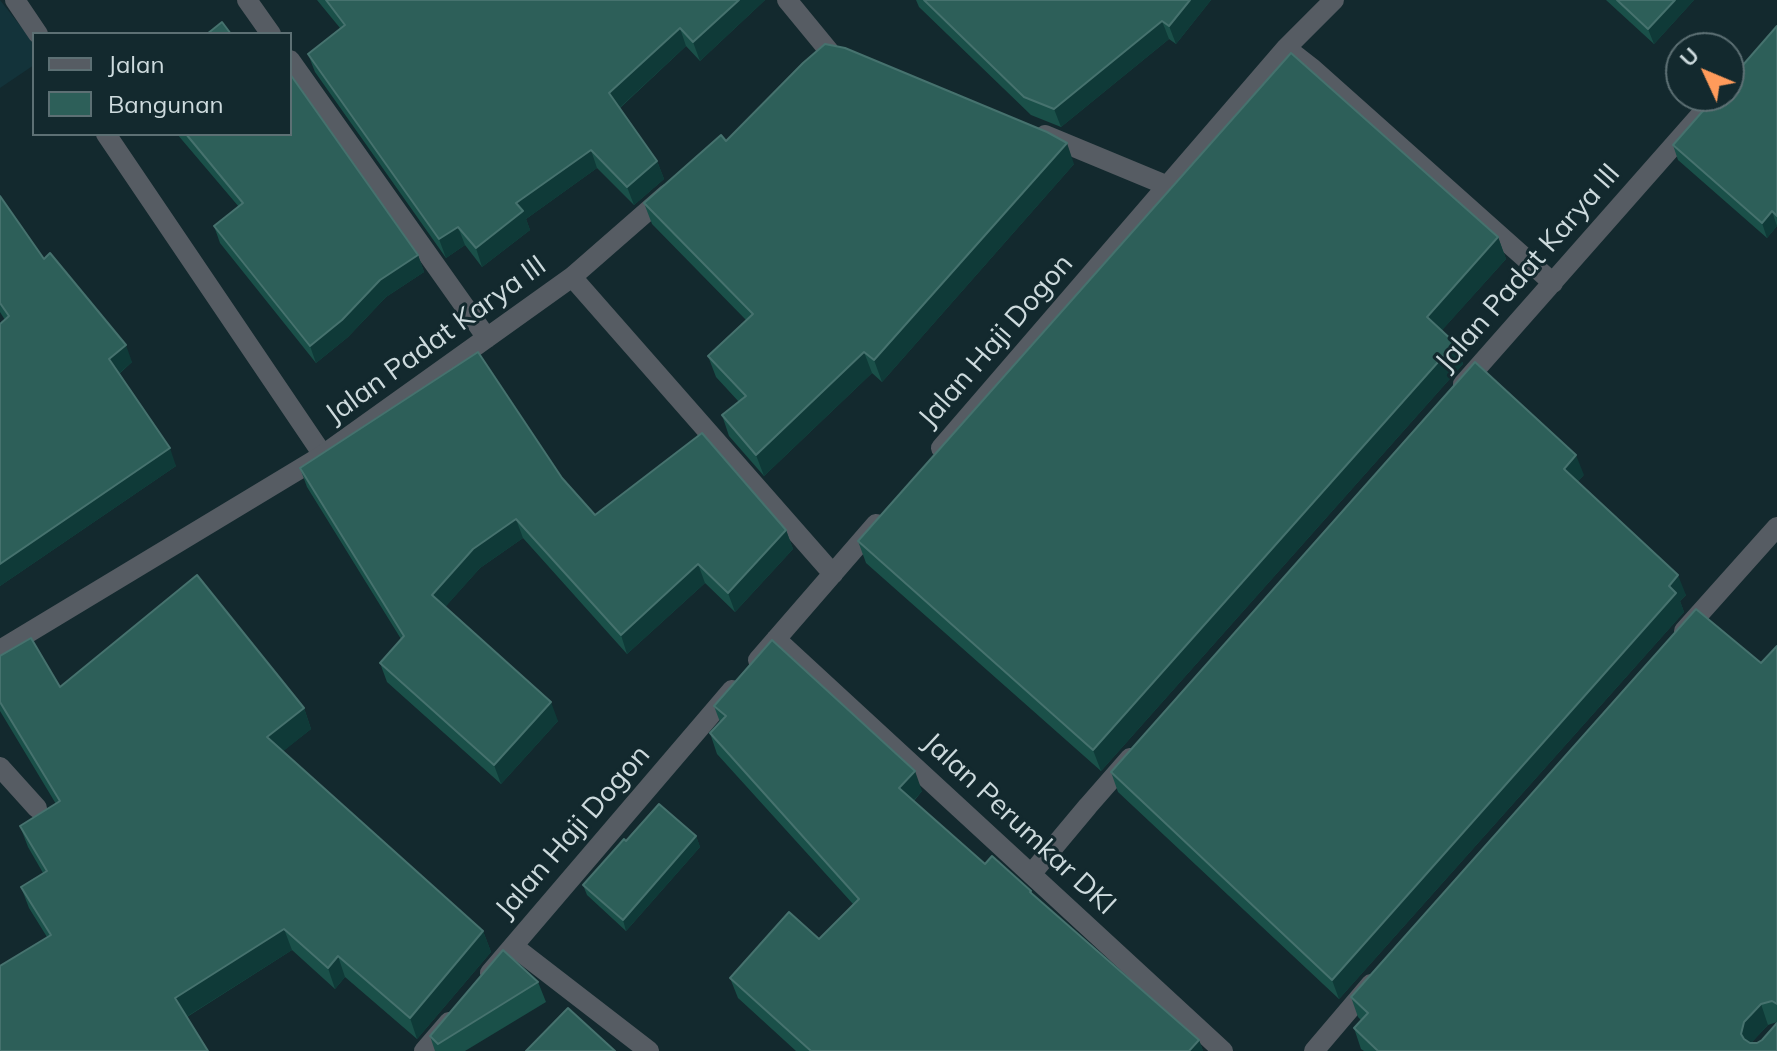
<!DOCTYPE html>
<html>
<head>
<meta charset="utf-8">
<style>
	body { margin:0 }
	#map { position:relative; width:1777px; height:1051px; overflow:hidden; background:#13292e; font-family:Mulish,sans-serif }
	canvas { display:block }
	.legend { position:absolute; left:32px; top:32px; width:260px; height:104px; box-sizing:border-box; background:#13292e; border:2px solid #5d7074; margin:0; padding:10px 14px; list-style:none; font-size:24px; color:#cddadd }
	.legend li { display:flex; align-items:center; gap:16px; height:40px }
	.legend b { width:40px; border:2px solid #5d7074 }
	.north { position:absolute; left:1665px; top:32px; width:80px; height:80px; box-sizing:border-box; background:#13292e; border:2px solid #5d7074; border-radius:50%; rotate:314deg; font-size:22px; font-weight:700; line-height:32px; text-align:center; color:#cddadd }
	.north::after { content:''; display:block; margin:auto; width:28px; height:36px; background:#ff9b5b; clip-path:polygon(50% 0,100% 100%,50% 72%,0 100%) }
</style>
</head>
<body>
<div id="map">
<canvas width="1777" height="1051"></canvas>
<ul class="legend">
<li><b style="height:10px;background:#565c63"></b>Jalan</li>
<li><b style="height:22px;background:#2d5f59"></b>Bangunan</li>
</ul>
<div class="north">U</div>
</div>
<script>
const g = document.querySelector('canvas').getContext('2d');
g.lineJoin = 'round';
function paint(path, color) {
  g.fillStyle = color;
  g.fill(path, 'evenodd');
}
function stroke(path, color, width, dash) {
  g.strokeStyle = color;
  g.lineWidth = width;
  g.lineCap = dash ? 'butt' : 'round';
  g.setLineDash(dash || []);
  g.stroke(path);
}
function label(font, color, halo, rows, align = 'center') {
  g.font = font + ' Mulish,sans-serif';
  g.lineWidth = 6;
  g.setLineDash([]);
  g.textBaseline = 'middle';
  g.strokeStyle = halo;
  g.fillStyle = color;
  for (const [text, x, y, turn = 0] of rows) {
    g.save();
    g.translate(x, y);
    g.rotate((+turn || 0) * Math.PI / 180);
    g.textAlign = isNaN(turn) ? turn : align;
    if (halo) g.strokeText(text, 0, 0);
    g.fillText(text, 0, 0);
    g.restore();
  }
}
paint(new Path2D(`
	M0,0l34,43v22l-34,23z`), '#13333a');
stroke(new Path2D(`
	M15,0l23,34
	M106,134l217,321`), '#565c63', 20);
stroke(new Path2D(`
	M247,0l24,34
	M787,0l42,51
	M1286,48l27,21 240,214
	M290,60l197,278
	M1045,135l123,51
	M572,277l261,297
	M1463,384l254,-288
	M941,448l345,-400 48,-48
	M1684,631l93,-104
	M776,639l447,412
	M0,650l323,-195 249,-178 95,-83
	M758,660l118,-136
	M0,767l37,41
	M1032,873l56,-67 42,-48
	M513,946l136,105
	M490,973l242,-283
	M424,1051l25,-29
	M1314,1051l57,-67`), '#565c63', 20);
paint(new Path2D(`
	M317,0h448l-65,61 -14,-15 -66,62 37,53 7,18 -30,26 -37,-37 -71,51 4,11 -48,37 -17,-22 -19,13 -131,-186 -7,-18 32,-26z
	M916,0h295l-35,44 -7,-5 -108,88 -30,-12 -112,-108z
	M1606,0h88l-40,44z
	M1777,26v200l-10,12 -89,-78 -5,-15z
	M177,134h113l128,121 6,17 -38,25 -38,40 -32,26 -96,-120 -6,-17 25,-19z
	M726,141l348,23 -192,218 -10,-9 -108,103 -35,-40 -7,-21 17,-13 -23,-25 -8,-21 38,-36 -94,-96 -8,-21z
	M0,196l44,63 88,103 -13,12 57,92 -176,120v-262l5,-4 -5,-8z
	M1498,237l8,22 -64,71 13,13 8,21 -362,407 -235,-208 -8,-22z
	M300,468l262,10 33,37 191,15 7,19 -58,63 -30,-29 -78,71 -104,-116 -43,30 -35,39 113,114 -57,63 -114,-102 -7,-19 21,-24 -94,-152z
	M1584,475l-7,7 109,113 -6,6 4,11 -345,387 -221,-207 -7,-20z
	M1777,646v376l-9,3 -17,18 26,8h-413l-3,-2 -7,-21 7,-8 -3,-3 -7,-20 410,-334z
	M0,656l60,31 244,21 7,21 -28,22 200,180 8,21 -74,87 -72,-62 -10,12 -43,-39 -105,67 -140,-80 -18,-29 -8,-21 22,-14 -15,-26 -8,-21 36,-22 -56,-93z
	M714,706l208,85 -8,10 71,63 46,27 2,4 166,145 4,11h-407l-58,-53 -8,-20 89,-39 34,-35 -136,-150 -7,-21 10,-11z
	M696,836l4,11 -74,84 -39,-36 -4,-10 43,-44z
	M538,982l8,20 -81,49h-30l-5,-15z`), '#1a5049');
paint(new Path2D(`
	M739,0h26l-65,61 -7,-19z
	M1190,0h21l-35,44 -7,-18z
	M1675,0h19l-40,44 -6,-15z
	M1162,21l7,18 -108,88 -7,-18z
	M680,28l6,18 -70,65 -7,-18z
	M1067,143l7,21 -192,218 -8,-22z
	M591,150l6,18 -71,51 4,11 -48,37 -6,-19 40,-45z
	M657,161l7,18 -30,26 -7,-18z
	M1772,211l5,15 -10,12 -5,-15z
	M458,227l7,18 -19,13 -7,-19z
	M1498,237l8,22 -71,79 -8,-21z
	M418,255l6,17 -38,25 -38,40 -32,26 -6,-17 70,-66z
	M1455,343l8,21 -362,407 -8,-21z
	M126,345l6,17 -17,15 -6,-18z
	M864,352l8,21 -108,103 -8,-21z
	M170,448l6,18 -176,120v-22z
	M1576,455l8,20 -13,14 -7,-20z
	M516,519l7,19 -43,30 -41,46 -7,-19 41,-46z
	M786,530l7,19 -58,63 -7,-19z
	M698,564l7,19 -78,71 -6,-19z
	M1678,575l8,20 -6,6 4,11 -345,387 -7,-19z
	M551,702l7,19 -57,63 -7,-19z
	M304,708l7,21 -36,29 -8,-21z
	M915,771l7,20 -15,17 -8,-20z
	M696,836l4,11 -74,84 -3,-11z
	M284,929l8,21 -109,69 -8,-21z
	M483,931l8,21 -74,87 -7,-21z
	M338,956l7,21 -10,12 -7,-21z
	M1761,1004l7,21 -17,18 -2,8 -8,-17 3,-12z
	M1199,1040l4,11h-14z`), '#0f3a38');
const building = new Path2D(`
	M326,0h413l-46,42 -13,-14 -71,65 48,68 -30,26 -36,-37 -75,53 7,8 -47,37 -18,-21 -19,12 -131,-185 37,-29z
	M924,0h266l-21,26 -7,-5 -108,88 -30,-12z
	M1617,0h58l-27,29z
	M222,22l9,12h-24z
	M1777,26v190l-5,-5 -10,12 -89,-78 43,-49h13v-15z
	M825,44l20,4 202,84 20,11 -193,217 -10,-8 -108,103 -34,-40 24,-19 -38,-40 45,-42 -109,-111 77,-68 5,6 77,-78z
	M1291,53l207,184 -71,80 28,26 -362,407 -235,-209z
	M290,74l128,181 -38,25 -38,40 -32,26 -96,-120 29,-23 -57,-69h104z
	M0,196l44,63 6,-6 76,92 -17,14 61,89 -170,116v-240l9,-8 -9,-13z
	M478,352l84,126 33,37 107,-82 84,97 -58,63 -30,-29 -77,71 -105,-116 -43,30 -41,46 119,107 -57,63 -114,-102 24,-27 -104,-168z
	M1475,362l101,93 -12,14 114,106 -9,11 7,7 -344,387 -221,-208z
	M197,575l107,133 -37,29 216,194 -73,87 -72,-62 -10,12 -44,-39 -109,69 33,53h-208v-85l51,-31 -30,-48 26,-16 -27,-45 40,-25 -60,-99v-46l31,-18 29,49z
	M1696,609l65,54 16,-17v358l-5,-3 -11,3 -17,18 -3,12 3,5 6,4h7l5,-3 15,-17v28h-399l-24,-23 14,-15 -17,-16z
	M772,640l143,131 -16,17 86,76 7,-8 39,35 -1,1 169,148 -10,11h-378l-81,-73 59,-66 30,27 40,-40 -149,-166 16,-17 -12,-10z
	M659,804l37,32 -73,84 -40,-35 41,-46 2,2z
	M503,950l35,32 -100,62 -8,-8z
	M568,1008l47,43h-89z`);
paint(building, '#2d5f59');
stroke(building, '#46726e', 2);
label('28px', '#cddadd', '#13292e', [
	["Jalan Padat Karya III",1528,268,-49],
	["Jalan Padat Karya III",436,340,-36],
	["Jalan Haji Dogon",996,341,-49],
	["Jalan Perumkar DKI",1019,824,43],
	["Jalan Haji Dogon",573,832,-49]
]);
</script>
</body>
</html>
